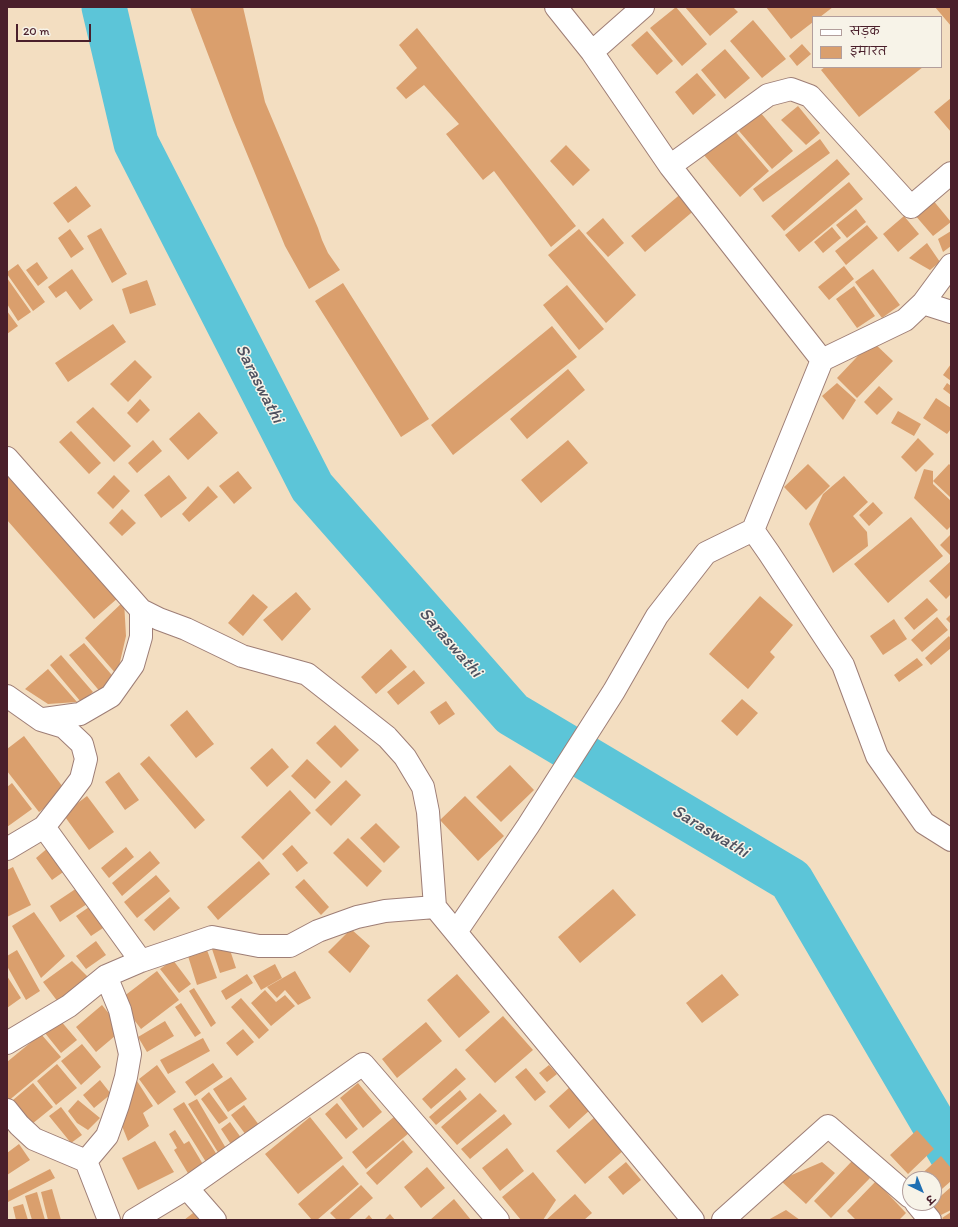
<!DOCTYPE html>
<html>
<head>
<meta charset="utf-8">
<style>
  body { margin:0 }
  #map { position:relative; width:958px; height:1227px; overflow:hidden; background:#f3dec1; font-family:Itim,"Playpen Sans Deva",sans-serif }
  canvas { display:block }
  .frame { position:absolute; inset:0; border:8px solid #4a1f2b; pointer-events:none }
  .legend { position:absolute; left:812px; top:16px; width:130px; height:52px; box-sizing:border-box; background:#f7f3e8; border:1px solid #b29e9c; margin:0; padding:5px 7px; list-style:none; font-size:12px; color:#4a1f2b }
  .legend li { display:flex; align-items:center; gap:8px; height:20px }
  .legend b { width:20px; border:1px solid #b29e9c }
  .north { position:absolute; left:902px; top:1171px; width:40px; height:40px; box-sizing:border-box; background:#f7f3e8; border:1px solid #b29e9c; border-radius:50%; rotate:137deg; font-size:11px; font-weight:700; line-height:16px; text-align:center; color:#4a1f2b }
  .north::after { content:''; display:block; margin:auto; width:14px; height:18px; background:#1f6fb2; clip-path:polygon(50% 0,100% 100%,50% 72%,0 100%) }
  .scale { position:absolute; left:16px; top:24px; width:75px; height:18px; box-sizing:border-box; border:2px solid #4a1f2b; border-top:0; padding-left:5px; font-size:12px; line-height:14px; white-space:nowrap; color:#4a1f2b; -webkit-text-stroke:3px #f7f3e8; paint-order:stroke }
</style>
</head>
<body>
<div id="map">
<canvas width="958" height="1227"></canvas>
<div class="frame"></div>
<ul class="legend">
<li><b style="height:5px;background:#fff"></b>सड़क</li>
<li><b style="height:11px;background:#da9f6d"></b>इमारत</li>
</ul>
<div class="north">उ</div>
<div class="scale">20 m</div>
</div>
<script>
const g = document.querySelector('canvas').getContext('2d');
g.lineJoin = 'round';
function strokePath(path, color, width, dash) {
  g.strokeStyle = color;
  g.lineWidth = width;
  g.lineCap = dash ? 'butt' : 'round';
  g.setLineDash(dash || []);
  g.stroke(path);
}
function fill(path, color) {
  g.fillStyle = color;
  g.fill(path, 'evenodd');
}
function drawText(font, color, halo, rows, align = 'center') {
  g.font = font + ' Itim,sans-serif';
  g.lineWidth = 3;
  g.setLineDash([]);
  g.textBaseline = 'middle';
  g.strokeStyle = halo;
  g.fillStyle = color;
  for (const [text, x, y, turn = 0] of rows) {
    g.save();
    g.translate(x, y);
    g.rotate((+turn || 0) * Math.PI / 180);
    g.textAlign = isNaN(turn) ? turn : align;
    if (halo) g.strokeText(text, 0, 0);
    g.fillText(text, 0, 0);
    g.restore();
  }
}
const river = new Path2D(`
  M104 7 136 143 312 487 512 714 791 880 951 1153`);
const building = new Path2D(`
  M190 7H243L265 102 318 228 322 240 328 253 340 270 309 289 285 246 233 120Z
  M676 7 707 44 682 66 650 28Z
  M685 7H733L738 12 710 36Z
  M766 7H833L820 17H813V22L791 39Z
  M935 7H951V26Z
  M753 20 786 59 762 78 730 41Z
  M417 28 576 226 551 247 494 171 483 180 446 134 459 124 424 85 406 99 396 88 417 68 399 45Z
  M647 31 673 61 657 75 631 45Z
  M802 44 811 54 797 66 789 56Z
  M725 49 750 78 725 99 701 70Z
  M825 67H923L859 117 821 70Z
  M697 73 716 95 693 115 675 92Z
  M951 98V132L934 112Z
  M798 106 820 133 806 145 781 120Z
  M760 112 793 151 772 169 739 131Z
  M733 129 769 171 740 197 704 155Z
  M820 139 830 153 763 202 753 189Z
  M566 145 590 170 573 186 550 161Z
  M837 159 850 174 784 231 771 216Z
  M849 182 863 199 799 252 785 235Z
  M76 186 91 206 68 223 53 203Z
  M683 192 697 208 645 252 631 236Z
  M932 199 951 222 933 236 914 214Z
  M856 209 866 222 847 238 836 225Z
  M904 216 919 234 898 252 883 234Z
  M603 218 624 243 608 257 586 233Z
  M867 225 878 238 846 265 835 251Z
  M832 227 841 238 823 253 814 242Z
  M101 228 127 274 112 283 87 236Z
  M70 229 84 249 71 258 58 238Z
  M579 229 636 295 606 323 548 255Z
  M951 231V246L943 252 938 239Z
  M927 243 940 262 930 270 909 258Z
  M37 262 48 278 38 286 26 270Z
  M18 264 45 302 33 311 7 274V272Z
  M844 266 854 279 829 300 818 287Z
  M72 269 93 300 80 310 66 291 56 298 48 287Z
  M873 269 900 305 882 318 855 282Z
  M7 278 31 312 18 321 7 304Z
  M147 280 156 305 130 314 122 289Z
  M343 283 429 419 401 437 315 301Z
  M567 285 604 329 579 350 543 305Z
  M854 286 875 316 857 328 836 299Z
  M7 311 18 326 7 334Z
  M113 324 126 342 68 382 55 363Z
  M552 326 577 357 453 455 431 425Z
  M872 341 893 361 857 398 837 378Z
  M135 360 152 377 128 402 110 384Z
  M951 364V381L943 375Z
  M568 369 585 390 527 439 510 419Z
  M837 383 856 400 843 420 822 396Z
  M947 383 951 386V395L943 389Z
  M879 386 893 399 877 415 864 402Z
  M936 398 951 408V429L947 434 923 418Z
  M140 399 150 410 137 423 127 413Z
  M93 407 131 446 114 462 76 422Z
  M898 411 921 424 914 436 891 423Z
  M199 412 218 433 188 460 169 439Z
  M71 431 101 463 89 474 59 442Z
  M918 438 934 454 916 472 901 457Z
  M153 440 162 451 137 473 128 463Z
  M568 440 588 463 541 503 521 480Z
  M808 464 830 486 806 510 784 487Z
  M949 464 951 466V498L933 481Z
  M924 469 933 471V484L951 501V526L947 530 914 498Z
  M7 470 119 597 94 619 7 520Z
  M238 471 252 488 234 504 219 486Z
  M114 475 130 491 113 509 97 493Z
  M169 475 187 498 161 518 144 495Z
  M844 476 868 502 853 516 867 532 868 546 833 573 809 524 823 494Z
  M208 486 218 497 189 522 182 514Z
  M873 502 883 513 869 526 859 515Z
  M122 509 136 523 122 536 109 523Z
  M911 517 943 556 888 603 854 564Z
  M951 534V556L940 545Z
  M951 561V594L946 599 929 581Z
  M296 592 311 609 282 641 263 620Z
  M253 594 268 607 243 636 228 623Z
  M760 596 793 625 770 652 775 657 748 689 709 654Z
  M927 598 938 610 914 630 904 618Z
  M124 601 126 636 117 675 85 638Z
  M951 614V624L946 619Z
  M937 617 948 630 922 652 911 640Z
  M894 619 907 639 883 655 870 636Z
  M949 636 951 639V648L931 665 925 658Z
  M84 643 117 681 102 694 69 655Z
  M391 649 407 667 376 694 361 677Z
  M61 655 93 692 81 702 50 665Z
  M917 658 923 665 899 682 894 675Z
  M48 669 77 702 48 704 25 689Z
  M414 670 425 683 398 705 387 692Z
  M742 699 758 713 737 736 721 721Z
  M446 701 455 714 439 725 430 712Z
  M187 710 214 744 196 758 170 725Z
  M335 725 359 750 341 768 316 743Z
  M24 736 66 791 39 812 7 771V749Z
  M272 748 289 767 267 787 250 768Z
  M149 756 205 820 195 829 140 764Z
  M307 759 331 782 315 799 291 776Z
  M510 765 534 790 501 822 476 797Z
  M119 772 139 800 125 810 105 782Z
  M346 780 361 795 331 826 315 810Z
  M12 783 32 809 7 827V787Z
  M290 790 311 813 263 860 241 837Z
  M87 796 114 832 89 850 63 814Z
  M465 796 504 836 478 861 440 820Z
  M376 823 400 847 384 863 360 838Z
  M348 838 382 871 367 887 333 853Z
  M292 845 308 863 297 872 282 854Z
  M49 847 66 870 52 880 36 858Z
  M126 847 134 857 109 878 101 868Z
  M150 851 160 863 122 896 112 883Z
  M259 861 270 874 218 920 207 907Z
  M13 867 31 905 7 917V870Z
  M156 875 170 891 137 918 124 902Z
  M304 879 329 907 321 915 295 887Z
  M77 888 87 904 60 922 50 906Z
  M613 889 636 915 580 963 558 937Z
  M170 897 180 908 154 931 144 920Z
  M92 905 106 926 91 936 76 916Z
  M34 912 65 956 41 978 12 926Z
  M351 929 370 946 350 973 328 952Z
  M96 941 106 955 86 969 76 956Z
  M228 944 236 968 220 973 212 949Z
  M17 950 40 991 26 1000 7 966V956Z
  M207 950 217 978 197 985 188 956Z
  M173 960 191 984 179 993 160 969Z
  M72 961 92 981 58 1002 43 982Z
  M275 964 282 978 261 990 253 976Z
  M157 971 179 1000 141 1029 119 1000Z
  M295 971 311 998 298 1005 285 990 277 998 267 987Z
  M247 974 253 983 226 1000 221 991Z
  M457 974 490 1012 459 1038 427 1000Z
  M722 974 739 995 702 1023 686 1003Z
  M7 976 21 998 7 1008Z
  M194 988 216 1023 211 1027 189 991Z
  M265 990 276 1002 285 995 295 1006 271 1026 251 1003Z
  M241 998 269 1030 259 1039 231 1007Z
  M181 1003 201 1033 195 1037 175 1007Z
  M102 1005 122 1030 96 1052 76 1027Z
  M503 1016 533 1050 495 1083 465 1050Z
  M60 1020 77 1040 61 1053 45 1033Z
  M165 1021 174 1036 147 1052 138 1037Z
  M426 1022 442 1041 397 1078 382 1059Z
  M243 1029 254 1042 237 1056 226 1043Z
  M41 1034 61 1057 7 1102V1062Z
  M203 1038 210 1051 168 1074 160 1060Z
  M82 1044 101 1067 81 1085 61 1061Z
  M213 1063 223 1077 195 1096 185 1082Z
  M57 1064 77 1088 56 1105 37 1081Z
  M157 1065 176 1092 158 1105 139 1079Z
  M549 1065 557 1074 547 1082 539 1073Z
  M456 1068 466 1079 431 1109 422 1099Z
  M526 1068 546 1092 535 1101 515 1077Z
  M231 1077 247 1099 228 1112 213 1089Z
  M100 1080 111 1094 94 1108 83 1095Z
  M137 1081 153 1106 143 1113 149 1126 128 1141 122 1126 128 1095Z
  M33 1083 53 1107 32 1124 13 1100Z
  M358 1083 382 1112 363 1128 340 1098Z
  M571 1086 591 1109 569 1129 549 1106Z
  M460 1090 467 1099 436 1125 429 1117Z
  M209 1092 228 1118 219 1124 201 1099Z
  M480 1093 497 1111 457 1145 441 1127Z
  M197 1099 227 1150 219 1154 188 1104Z
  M78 1100 100 1118 88 1130 77 1123 68 1111Z
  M184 1102 217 1155 206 1162 173 1109Z
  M337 1103 358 1129 346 1139 325 1114Z
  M244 1105 262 1129 249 1139 231 1115Z
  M61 1107 82 1135 71 1143 49 1116Z
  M504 1114 512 1124 470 1159 461 1149Z
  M395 1116 409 1133 366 1169 352 1152Z
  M310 1117 343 1158 298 1194 265 1154Z
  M595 1117 624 1150 585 1184 556 1151Z
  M230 1122 244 1142 234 1149 221 1129Z
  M175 1130 184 1144 189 1141 204 1166 189 1175 174 1150 177 1148 169 1134Z
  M917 1130 934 1149 908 1174 890 1155Z
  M403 1140 413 1152 377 1185 366 1173Z
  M155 1141 174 1172 138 1190 122 1158Z
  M19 1144 30 1160 7 1175V1153Z
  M507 1148 524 1171 500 1191 482 1168Z
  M941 1156 951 1168V1181L934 1196V1179H916Z
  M852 1161 870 1178 831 1218 814 1201Z
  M626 1162 641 1180 623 1195 608 1177Z
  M822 1162 835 1173 806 1204 780 1180Z
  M343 1165 359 1184 317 1220H312L298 1204Z
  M427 1167 445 1188 421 1208 404 1187Z
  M50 1169 55 1178 8 1202 7 1200V1191Z
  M533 1172 556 1200 543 1220H521L502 1197Z
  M876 1181 906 1213 899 1220H856L847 1211Z
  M361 1185 373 1198 348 1220H337L330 1213Z
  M951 1187V1210L941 1215 931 1204 934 1203V1202Z
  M52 1189 61 1220H48L41 1192Z
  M37 1192 45 1220H32L25 1196Z
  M575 1194 592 1213 584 1220H546Z
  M454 1199 471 1220H430Z
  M23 1204 28 1220H16L13 1207Z
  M197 1210 206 1220H184Z
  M786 1210 800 1220H768Z
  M951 1212V1220H944L942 1218Z
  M390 1214 395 1220H384Z
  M369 1215 373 1220H364Z`);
const street = new Path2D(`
  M556 7 592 52 670 166 822 360 753 530 769 553 843 665 877 756 924 823 951 840
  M592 52 643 7
  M670 166 768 95 791 89 810 96 911 207 951 173
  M923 303 951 265
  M822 360 905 320 923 303 951 312
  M7 458 141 610 159 619 186 629 242 656 307 674 387 737 405 757 423 787 428 812 435 907 693 1220
  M7 696 41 720 64 727 82 744 86 759 81 779 69 795 44 827 7 849
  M44 719 80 714 111 696 133 665 141 637V610
  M44 827 141 961
  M456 932 528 826 614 691 657 616 706 553 753 530
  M106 976 120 1010 130 1054 126 1077 118 1105 107 1136 86 1161 109 1220
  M7 1043 69 1006 106 976 141 961 212 937 259 946H290L318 931 357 917 385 911 435 907
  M7 1110 19 1125 34 1139 86 1161
  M187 1188 215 1220
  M916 1203 930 1220
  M134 1220 187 1188 363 1064 498 1220
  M723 1220 828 1126 910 1197`);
const waterNames = [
  ["Saraswathi",259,384,63],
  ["Saraswathi",450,643,49],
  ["Saraswathi",710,832,31]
];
strokePath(river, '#5cc5d8', 45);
fill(building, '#da9f6d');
strokePath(street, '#9e7e76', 24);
strokePath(street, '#fff', 22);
drawText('italic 18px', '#4f515f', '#f7f3e8', waterNames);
</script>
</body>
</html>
